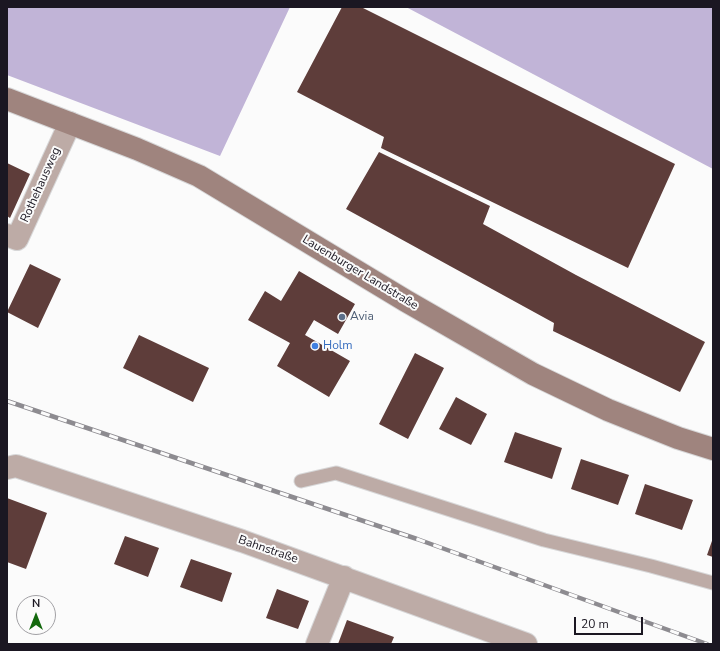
<!DOCTYPE html>
<html>
<head>
<meta charset="utf-8">
<style>
  body { margin:0 }
  #map { position:relative; width:720px; height:651px; overflow:hidden; background:#fbfbfb; font-family:"Nunito Sans",sans-serif }
  canvas { display:block }
  .frame { position:absolute; inset:0; border:8px solid #1b1722; pointer-events:none }
  .north { position:absolute; left:16px; top:595px; width:40px; height:40px; box-sizing:border-box; background:#fbfbfb; border:1px solid #a1a0a4; border-radius:50%; rotate:0deg; font-size:11px; font-weight:700; line-height:16px; text-align:center; color:#1b1722 }
  .north::after { content:''; display:block; margin:auto; width:14px; height:18px; background:#13680d; clip-path:polygon(50% 0,100% 100%,50% 72%,0 100%) }
  .scale { position:absolute; left:574px; top:617px; width:69px; height:18px; box-sizing:border-box; border:2px solid #1b1722; border-top:0; padding-left:5px; font-size:12px; line-height:14px; white-space:nowrap; color:#1b1722; -webkit-text-stroke:3px #fbfbfb; paint-order:stroke }
</style>
</head>
<body>
<div id="map">
<canvas width="720" height="651"></canvas>
<div class="frame"></div>
<div class="north">N</div>
<div class="scale">20 m</div>
</div>
<script>
const g = document.querySelector('canvas').getContext('2d');
g.lineJoin = 'round';
function fill(path, color) {
  g.fillStyle = color;
  g.fill(path, 'evenodd');
}
function strokePath(path, color, width, dash) {
  g.strokeStyle = color;
  g.lineWidth = width;
  g.lineCap = dash ? 'butt' : 'round';
  g.setLineDash(dash || []);
  g.stroke(path);
}
function drawText(font, color, halo, rows, align = 'center') {
  g.font = font + ' "Nunito Sans",sans-serif';
  g.lineWidth = 4;
  g.setLineDash([]);
  g.textBaseline = 'middle';
  g.strokeStyle = halo;
  g.fillStyle = color;
  for (const [text, x, y, turn = 0] of rows) {
    g.save();
    g.translate(x, y);
    g.rotate((+turn || 0) * Math.PI / 180);
    g.textAlign = isNaN(turn) ? turn : align;
    if (halo) g.strokeText(text, 0, 0);
    g.fillText(text, 0, 0);
    g.restore();
  }
}
const forest = new Path2D(`
  M7 7H290L220 156 7 75Z
  M406 7H713V169Z`);
const building = new Path2D(`
  M342 7H361L675 164 628 268 381 148 384 137 297 92Z
  M379 152 490 206 483 224 576 275 705 342 680 392 553 331 554 323 346 209Z
  M7 163 30 174 10 218 7 216Z
  M30 264 61 279 38 328 7 312Z
  M299 271 355 304 338 334 314 320 305 335 350 361 329 397 277 366 290 343 248 320 265 291 281 301Z
  M139 335 209 368 193 402 123 368Z
  M415 353 444 368 408 439 379 424Z
  M456 397 487 414 471 445 439 429Z
  M515 432 562 448 552 479 504 462Z
  M581 459 629 475 618 505 571 489Z
  M645 484 693 500 682 530 635 514Z
  M7 498 47 513 26 569 7 562Z
  M125 536 159 548 148 577 114 564Z
  M713 538V557L707 555Z
  M191 559 232 573 222 602 180 587Z
  M277 589 309 601 298 629 266 618Z
  M347 620 394 637 391 644H338Z`);
const lane = new Path2D(`
  M301 481 336 473 544 540 651 566 713 583`);
const street = new Path2D(`
  M7 235 17 239 70 123
  M7 468 16 466 242 541 526 644
  M317 644 344 577`);
const secondary = new Path2D(`
  M7 99 137 149 199 176 406 301 533 374 608 410 678 438 713 449`);
const rail = new Path2D(`
  M7 401 417 539 707 644`);
const markers = [
  [342,317,4,"#5c6f8a"],
  [315,346,4,"#3f7fe0"]
];
const streetNames = [
  ["Rothehausweg",41,185,-66],
  ["Lauenburger Landstraße",360,273,31],
  ["Bahnstraße",268,550,19]
];
const serviceNames = [
  ["Avia",350,317]
];
const shopNames = [
  ["Holm",323,346]
];
fill(forest, '#c1b4d7');
fill(building, '#5e3d3a');
strokePath(lane, '#d7d7d8', 15);
strokePath(street, '#d7d7d8', 24);
strokePath(secondary, '#d7d7d8', 24);
strokePath(lane, '#bdaba6', 13);
strokePath(street, '#bdaba6', 22);
strokePath(secondary, '#9f847e', 22);
strokePath(rail, '#8d8b90', 4.5);
strokePath(rail, '#fbfbfb', 3, [9]);
for (const [x, y, r, color] of markers) {
  const dot = new Path2D();
  dot.arc(x, y, r, 0, 2 * Math.PI);
  g.fillStyle = color;
  g.fill(dot);
  strokePath(dot, '#fbfbfb', 1.5);
}
drawText('12px', '#1b1722', '#fbfbfb', streetNames);
drawText('12px', '#4e5e75', '#fbfbfb', serviceNames, 'left');
drawText('12px', '#366cbe', '#fbfbfb', shopNames, 'left');
</script>
</body>
</html>
